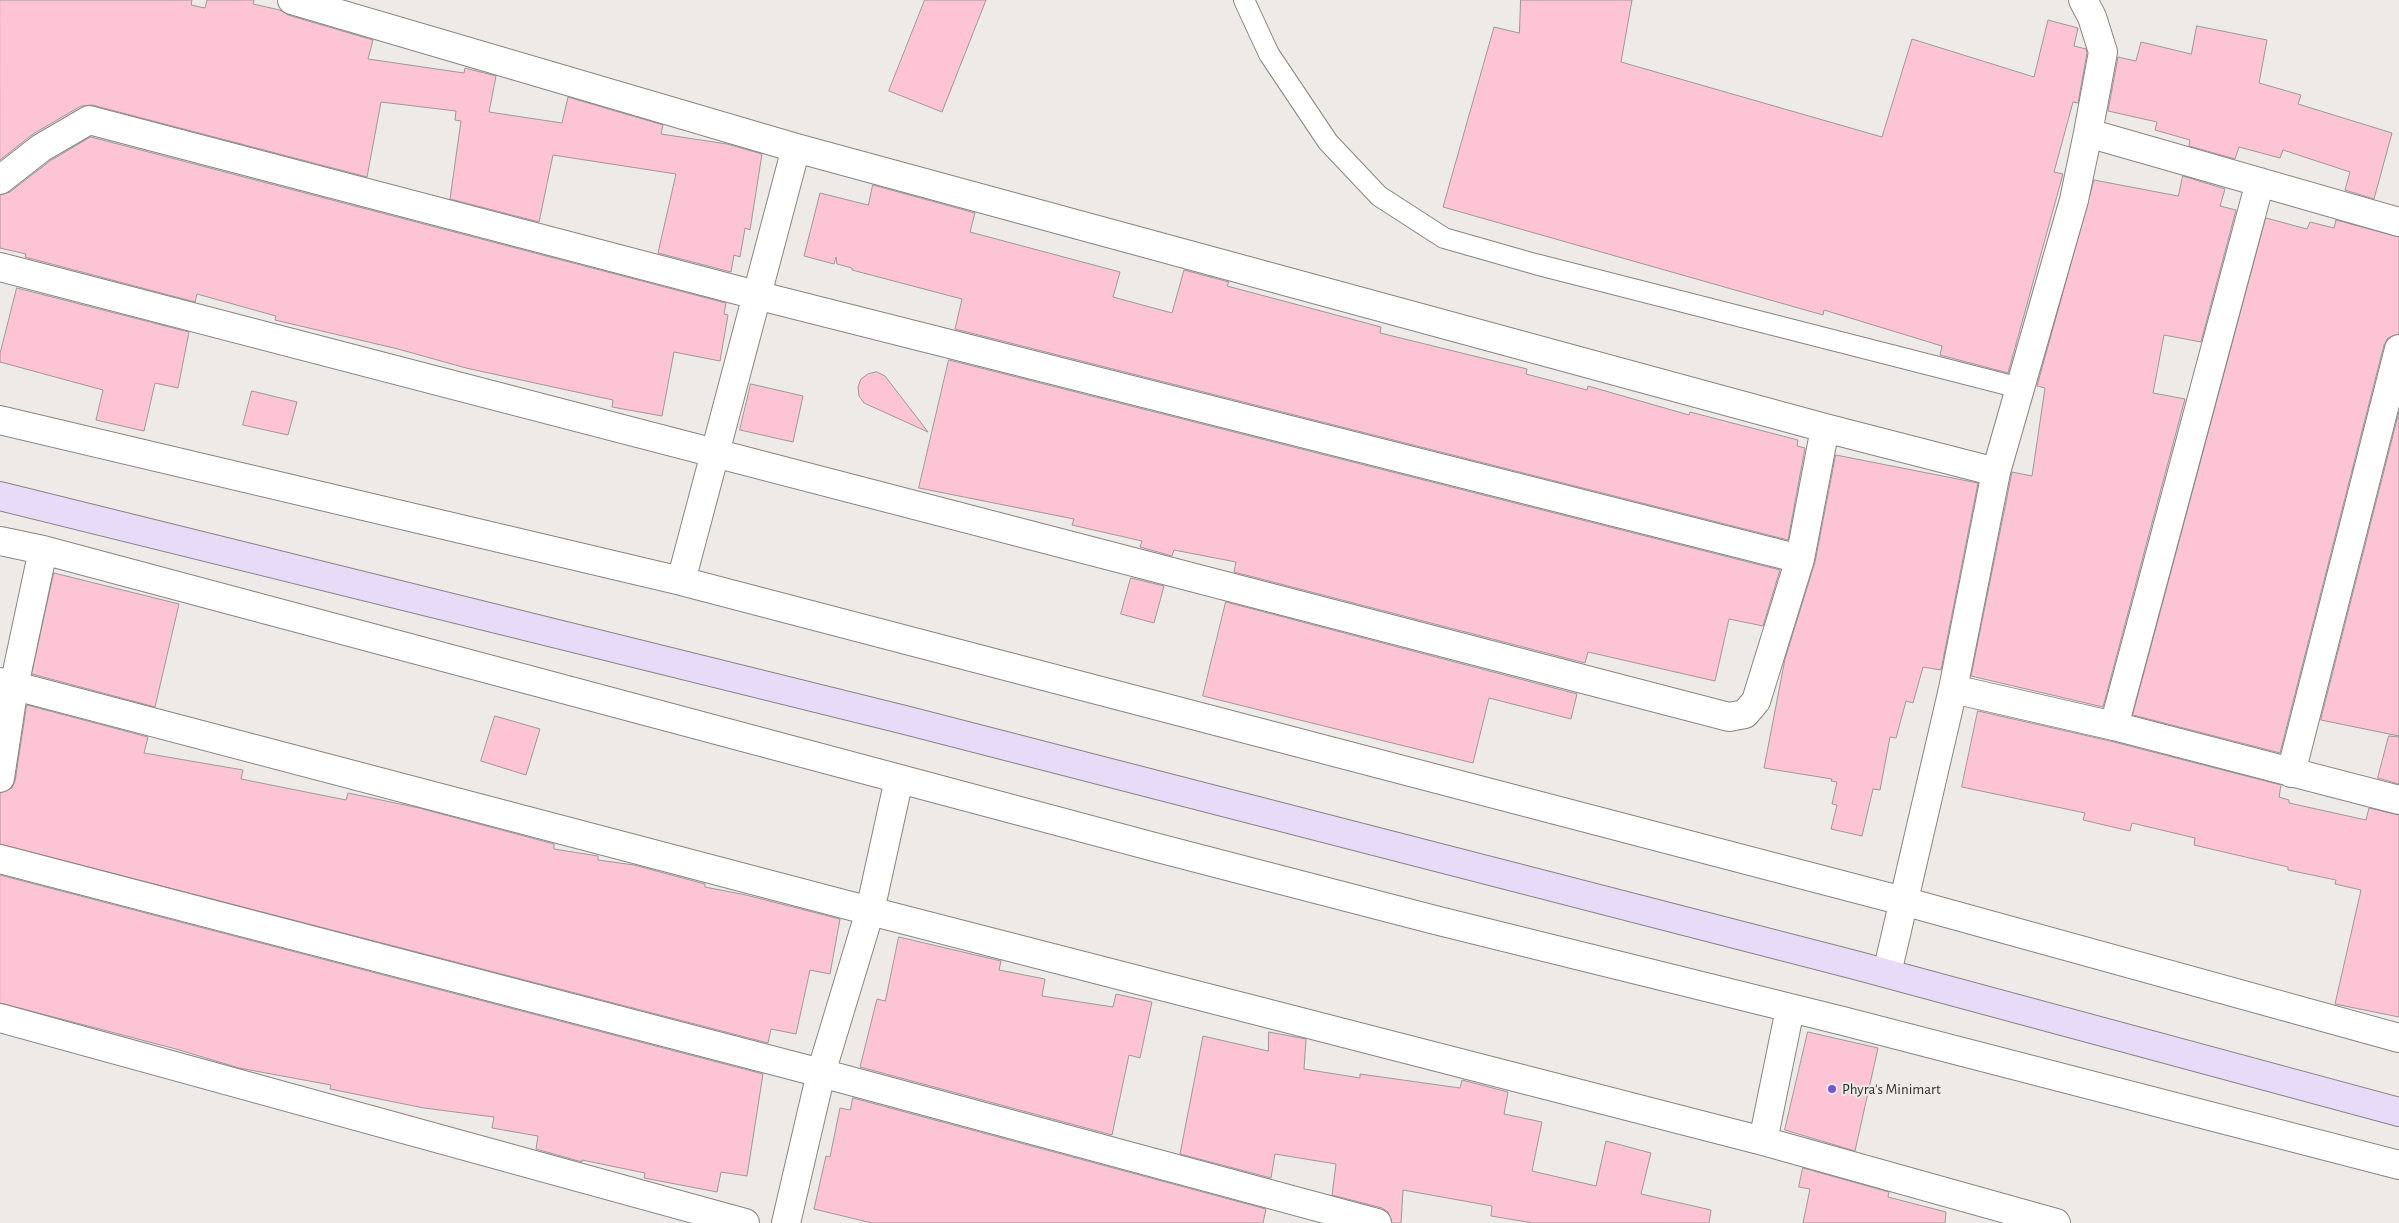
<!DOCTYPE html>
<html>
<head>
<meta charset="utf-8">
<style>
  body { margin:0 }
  canvas { display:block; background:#eeeae8 }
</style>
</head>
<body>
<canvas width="2399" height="1223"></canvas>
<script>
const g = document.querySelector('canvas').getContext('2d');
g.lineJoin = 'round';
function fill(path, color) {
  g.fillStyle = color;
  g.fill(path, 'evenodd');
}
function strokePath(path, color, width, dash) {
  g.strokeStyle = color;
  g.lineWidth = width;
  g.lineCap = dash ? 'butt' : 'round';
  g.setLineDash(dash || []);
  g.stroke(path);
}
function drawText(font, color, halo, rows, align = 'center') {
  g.font = font + ' "Alegreya Sans",sans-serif';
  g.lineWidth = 4;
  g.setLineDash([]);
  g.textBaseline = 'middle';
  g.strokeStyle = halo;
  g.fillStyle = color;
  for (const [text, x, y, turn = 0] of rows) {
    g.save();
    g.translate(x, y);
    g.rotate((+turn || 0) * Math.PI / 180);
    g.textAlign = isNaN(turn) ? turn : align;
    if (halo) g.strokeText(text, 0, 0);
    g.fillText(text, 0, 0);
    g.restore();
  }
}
const building = new Path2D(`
  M0 0H192L191 5 205 8 207 0H254L253 4 280 10 288 15 373 40 368 59 464 73 465 68 496 76 489 112 562 123 568 97 663 125 661 134 727 144 762 154 750 230 745 228 740 257 734 255 731 272 658 253 676 174 553 155 539 222 450 199 461 121 455 120 456 111 381 102 367 177 92 105 81 106 33 134 0 160Z
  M925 0H986L942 112 889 91Z
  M1521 0H1632L1621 62 1882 137 1912 39 2034 77 2048 20 2078 28 2074 46 2086 49 2087 53 2078 103 2073 102 2054 172 2063 174 2008 373 1940 355 1942 346 1824 310 1823 315 1443 207 1494 27 1519 33Z
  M2197 26 2267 40 2259 83 2301 95 2298 104 2392 133 2374 199 2345 190 2350 172 2283 150 2280 158 2239 147 2235 159 2189 146 2190 140 2155 130 2157 122 2108 111 2118 57 2136 61 2141 42 2191 54Z
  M91 137 726 303 724 314 728 315 720 361 674 352 662 416 612 407 613 400 466 368 398 349 275 320 276 316 197 294 195 302 25 257 26 254 0 248V195L10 192 50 161Z
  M2183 176 2225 189 2220 206 2236 210 2201 342 2164 335 2153 393 2185 399 2103 707 1971 676 2012 472 2032 476 2045 388 2037 386 2094 180 2178 196Z
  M873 185 975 213 970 232 1120 272 1113 297 1172 313 1184 270 1229 282 1227 286 1381 327 1380 333 1527 369 1526 374 1587 390 1588 386 1689 415 1690 412 1798 440 1797 446 1805 448 1788 540 955 329 962 299 852 270V268L837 264 836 257 834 264 804 256 820 193 868 205Z
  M2266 218 2307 229 2310 222 2334 228 2336 220 2399 237V334L2388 338 2384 345 2280 753 2133 715Z
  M17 288 189 332 178 388 155 383 144 431 96 420 103 390 0 362V354Z
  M949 360 1780 570 1763 626 1729 619 1715 681 1588 652 1585 663 1234 572 1236 562 1174 550 1172 556 1140 547 1142 541 1072 525 1074 519 919 488Z
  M877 372 885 376 928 432 864 403 859 396 858 387 861 379 868 374Z
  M751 384 803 396 793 442 740 430Z
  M252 391 297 402 288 435 243 425Z
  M2399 412V736L2321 720Z
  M1836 455 1978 483 1941 670 1923 667 1913 703 1906 701 1896 738 1890 737 1880 790 1873 789 1862 836 1831 829 1837 805 1832 804 1837 782 1831 781 1832 779 1764 768 1785 659 1815 562Z
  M54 573 179 604 155 707 32 674Z
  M1131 578 1164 586 1154 623 1121 614Z
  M1226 602 1577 694 1571 719 1489 698 1473 763 1203 696Z
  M27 705 148 737 144 753 243 770 241 779 346 800 348 793 419 808 554 844V849L598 856V860L634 865 705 884V887L746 895 840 919 830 974 810 970 796 1034 771 1029 768 1043 0 844V793L12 788 15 781Z
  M1978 711 2110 741 2281 785 2279 797 2289 800V803L2366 820 2369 808 2399 815V1017L2335 1004 2361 890 2335 884 2336 880 2288 870V867L2194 845 2195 838 2132 823 2130 831 2083 820 2085 813 1962 787Z
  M495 716 540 729 526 775 481 761Z
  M2389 736 2399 737V784L2378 778Z
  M0 875 763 1074 747 1176 721 1172 717 1192 644 1178 645 1173 582 1160V1162L536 1149 538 1136 492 1128 494 1117 424 1108 330 1089 331 1085 239 1068 176 1049 0 1003Z
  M899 937 1001 961 999 970 1045 979 1042 996 1113 1007 1116 994 1152 1002 1140 1058 1129 1055 1112 1135 860 1067 877 999 885 1001Z
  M1269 1032 1306 1039 1304 1069 1360 1078V1074L1460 1088 1462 1080 1508 1092 1504 1114 1542 1122 1532 1171 1596 1186 1606 1141 1651 1153 1641 1194 1711 1210 1709 1223H1533L1491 1216 1492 1206 1403 1190 1401 1223H1392L1388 1212 1382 1208 1332 1195 1336 1164 1275 1154 1271 1178 1180 1154 1203 1036 1268 1051Z
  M1808 1032 1878 1048 1855 1151 1785 1130Z
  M853 1098 1266 1209 1263 1223H872L814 1209 826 1156 830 1157 840 1108 850 1110Z
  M1803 1168 1889 1192 1888 1197 1946 1212 1945 1223H1803L1810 1189 1799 1187Z`);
const lane = new Path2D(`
  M1244 0 1269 54 1328 142 1379 196 1444 238 1535 264 2020 388`);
const street = new Path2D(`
  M292 0 796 148 1825 428 1996 472
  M2088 133 2399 222
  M0 180 41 148 89 120 756 295 1800 559
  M0 267 1729 717 1745 714 1756 701 1800 559 1825 428
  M0 420 681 581 1903 901 2399 1038
  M0 541 43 550 1158 848 1435 920 1843 1021 2399 1165
  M681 581 796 148
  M0 682 870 911 1763 1141 2056 1223
  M1953 689 2114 726 2399 800
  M2114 726 2260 182
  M2291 773 2399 349
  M0 778 14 686 43 550
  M0 859 821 1073 1377 1223
  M1887 973 1953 689 1996 472 2074 200 2088 133 2103 52 2092 17 2083 0
  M0 1018 745 1223
  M1763 1141 1790 1009
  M786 1223 821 1073 870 911 899 779`);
const secondary = new Path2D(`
  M0 496 905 720 1855 965 2399 1112`);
const markers = [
  [1832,1089,5,"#7058d2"]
];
const poiNames = [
  ["Phyra's Minimart",1842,1089]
];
fill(building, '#fdc4d6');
strokePath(building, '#9c9899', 1);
strokePath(lane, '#888583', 22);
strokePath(street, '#888583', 30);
strokePath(secondary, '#888583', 30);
strokePath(lane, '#fff', 20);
strokePath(street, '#fff', 28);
strokePath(secondary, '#e8dbf8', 28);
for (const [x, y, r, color] of markers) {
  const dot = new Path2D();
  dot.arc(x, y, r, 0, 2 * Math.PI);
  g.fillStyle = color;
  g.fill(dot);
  strokePath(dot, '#eeeae8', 2);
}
drawText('15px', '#2e2d2c', '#eeeae8', poiNames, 'left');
</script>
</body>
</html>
